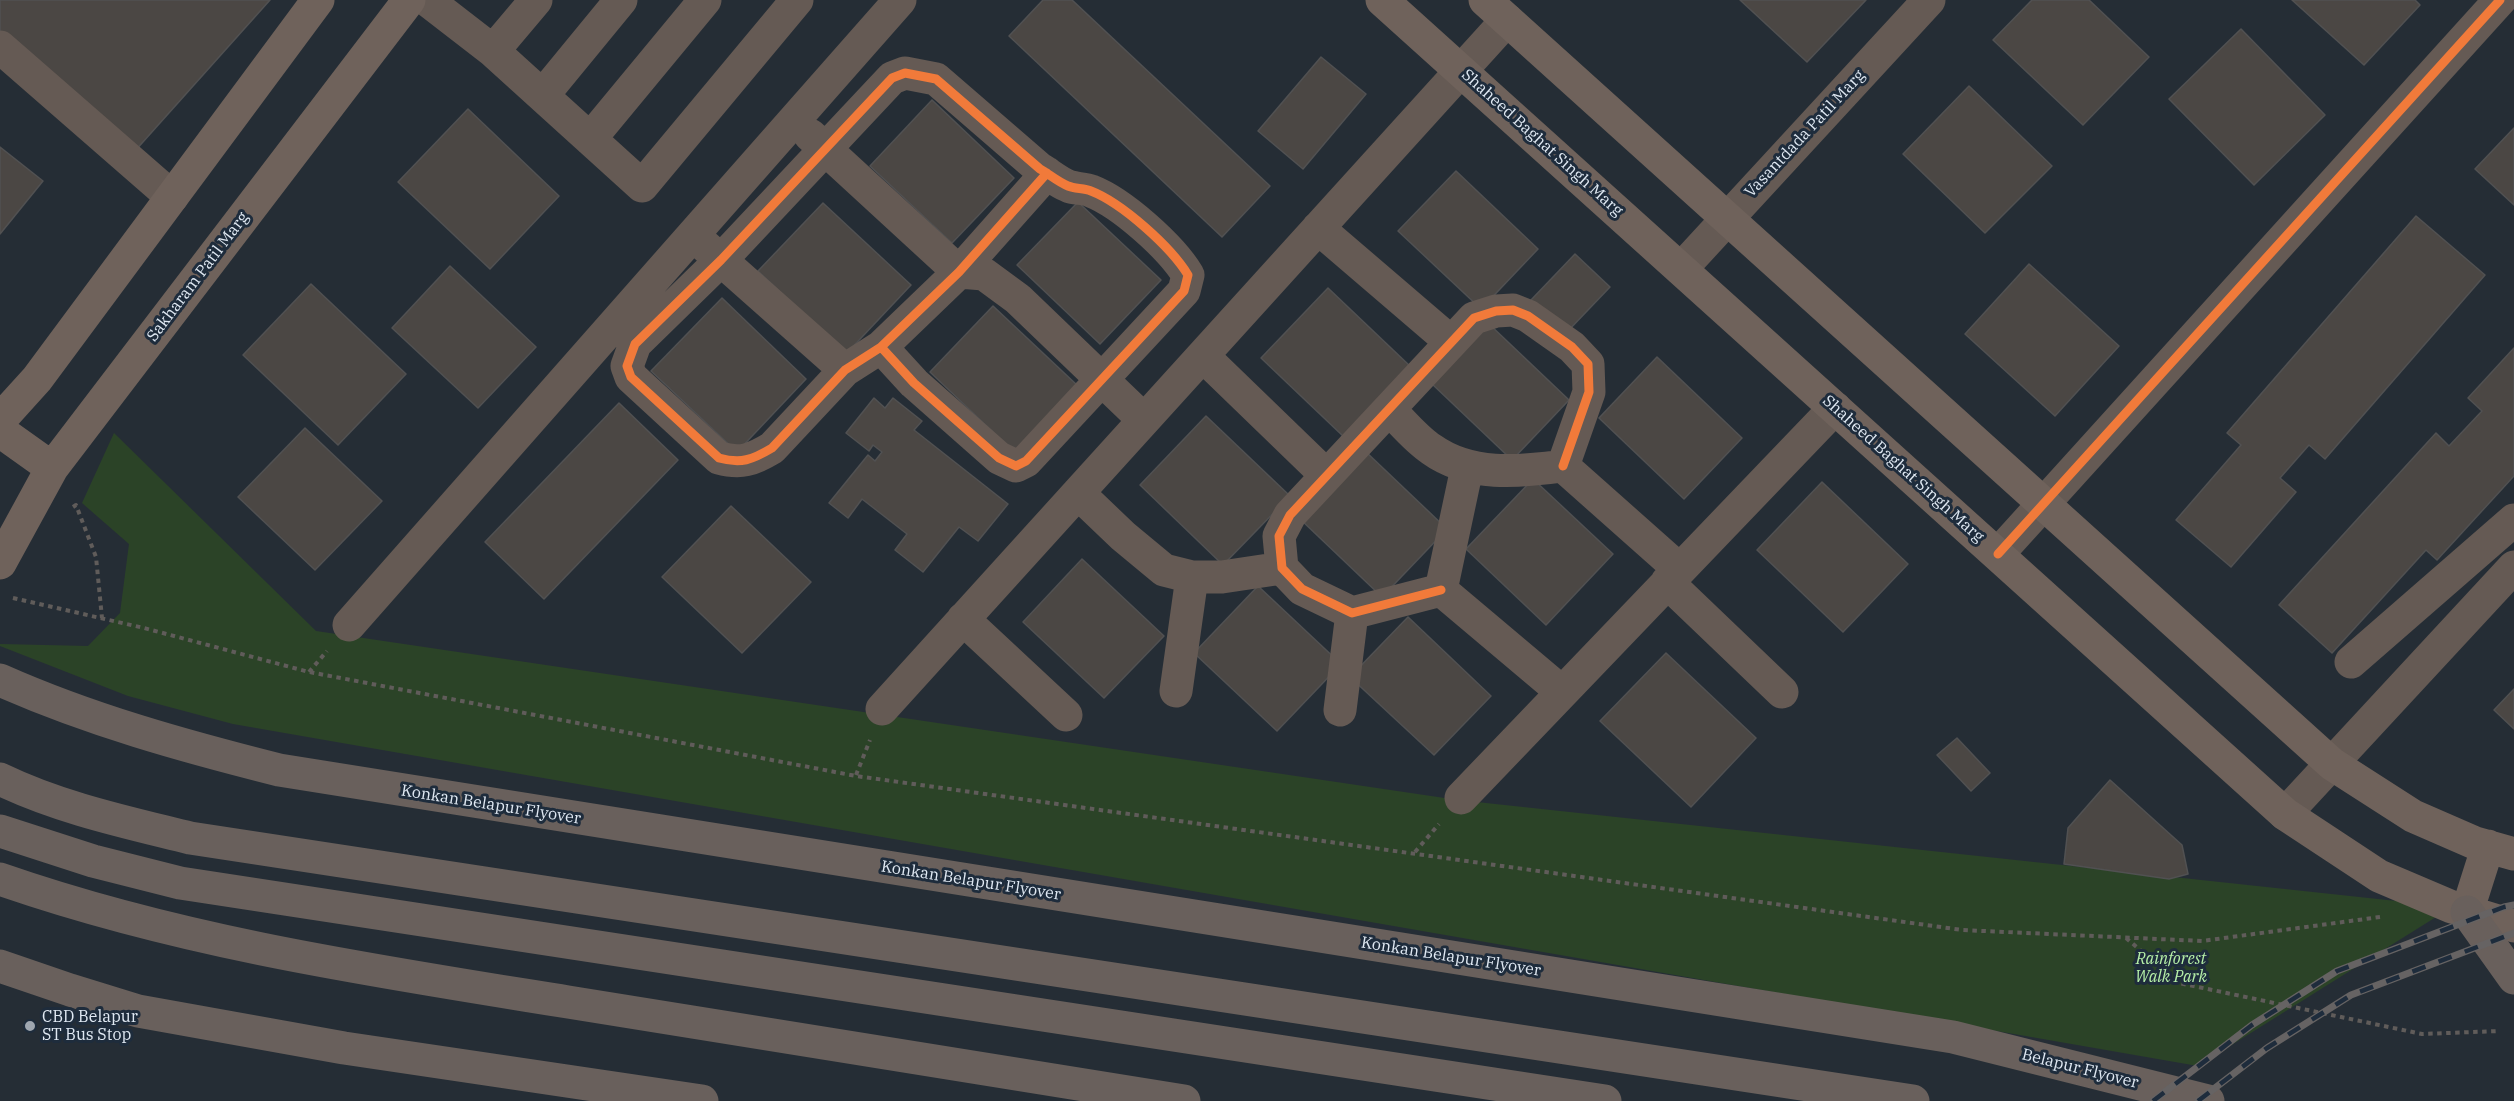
<!DOCTYPE html>
<html>
<head>
<meta charset="utf-8">
<style>
  body { margin:0 }
  canvas { display:block; background:#252d35 }
</style>
</head>
<body>
<canvas width="2514" height="1101"></canvas>
<script>
const g = document.querySelector('canvas').getContext('2d');
g.lineJoin = 'round';
function fill(path, color) {
  g.fillStyle = color;
  g.fill(path, 'evenodd');
}
function strokePath(path, color, width, dash) {
  g.strokeStyle = color;
  g.lineWidth = width;
  g.lineCap = dash ? 'butt' : 'round';
  g.setLineDash(dash || []);
  g.stroke(path);
}
function drawText(font, color, halo, rows, align = 'center') {
  g.font = font + ' "IBM Plex Serif",serif';
  g.lineWidth = 6;
  g.setLineDash([]);
  g.textBaseline = 'middle';
  g.strokeStyle = halo;
  g.fillStyle = color;
  for (const [text, x, y, turn = 0] of rows) {
    g.save();
    g.translate(x, y);
    g.rotate((+turn || 0) * Math.PI / 180);
    g.textAlign = isNaN(turn) ? turn : align;
    if (halo) g.strokeText(text, 0, 0);
    g.fillText(text, 0, 0);
    g.restore();
  }
}
const green = new Path2D(`
  M114 433 316 631 1458 800 2452 907 2198 1066 233 724 128 696 0 646V644L88 646 120 613 129 544 82 503Z`);
const building = new Path2D(`
  M0 0H270L134 152 0 34Z
  M1043 0H1072L1270 186 1222 237 1009 36Z
  M1740 0H1866L1807 62Z
  M2032 0H2089L2149 57 2083 125 1993 40Z
  M2292 0H2415L2420 5 2364 65Z
  M2241 29 2325 115 2254 185 2169 99Z
  M1321 57 1366 94 1303 169 1258 131Z
  M1969 86 2052 166 1985 233 1903 154Z
  M932 100 1014 178 952 243 870 166Z
  M468 109 559 196 490 269 398 182Z
  M2514 128V205L2475 169Z
  M0 147 43 181 0 234Z
  M1456 171 1538 249 1481 309 1398 231Z
  M1078 202 1161 280 1100 344 1017 265Z
  M823 203 911 285 846 354 758 271Z
  M2416 216 2485 275 2325 459 2309 445 2280 478 2296 492 2231 567 2176 520 2241 445 2227 433Z
  M1575 254 1610 287 1566 333 1531 300Z
  M2029 264 2119 346 2055 416 1965 334Z
  M450 266 536 347 478 408 392 328Z
  M311 284 406 374 338 445 243 355Z
  M1328 288 1411 367 1344 437 1261 358Z
  M722 298 806 379 737 452 651 371Z
  M993 306 1078 386 1015 453 930 372Z
  M1488 323 1569 400 1512 460 1431 383Z
  M2514 348V476L2437 560 2426 550 2332 653 2279 605 2436 433 2449 446 2482 411 2468 398Z
  M1657 357 1742 438 1684 499 1599 418Z
  M874 398 885 408 893 398 922 421 914 430 1008 504 978 541 959 527 923 572 895 550 907 534 862 499 848 518 829 503 868 455 875 461 882 452 873 445 869 451 846 433Z
  M619 403 678 460 544 599 485 542Z
  M1206 416 1290 496 1223 565 1140 485Z
  M305 428 382 501 315 570 238 497Z
  M1364 450 1447 529 1382 597 1299 518Z
  M1533 479 1613 554 1546 625 1466 549Z
  M1822 482 1908 564 1843 632 1757 550Z
  M731 506 811 582 742 653 662 577Z
  M1082 559 1164 636 1104 698 1023 622Z
  M1258 586 1341 664 1277 731 1194 653Z
  M1408 617 1491 696 1434 755 1350 677Z
  M1666 653 1756 738 1691 807 1600 721Z
  M2514 689V729L2494 710Z
  M1957 738 1990 773 1971 791 1937 755Z
  M2110 780 2182 845 2188 874 2169 879 2064 864 2068 828Z`);
const path = new Path2D(`
  M73 507 76 505 96 557 102 618
  M13 598 144 628 309 672 856 776 1962 930 2202 941 2380 917
  M309 672 327 651
  M856 775 870 740
  M1415 852 1439 824
  M2126 938 2179 983 2422 1034 2499 1031`);
const minor = new Path2D(`
  M427 0 493 51 642 186 797 0
  M0 47 172 197
  M493 51 536 0
  M543 95 621 0
  M810 135 959 272 984 274 1018 299 1144 420
  M590 139 705 0
  M1318 228 1451 342
  M704 245 845 370
  M1681 269 1929 0
  M881 347 914 383 999 458 1016 466 1026 461 1184 291 1188 275C1171 247 1122 203 1091 191 1084 188 1075 189 1068 186 1058 182 1049 174 1040 169L936 79 905 73 892 78 721 260 635 344 627 366 631 377 719 458C741 464 752 460 772 448L845 370 881 347 959 272 1047 173
  M1203 356 1326 475
  M1390 410C1403 423 1416 439 1431 449 1470 477 1518 472 1563 466L1679 569
  M1078 493 1123 536 1164 570 1192 577H1222L1282 568
  M1998 554 2500 0
  M1667 582 1782 692
  M1441 590 1352 613 1302 589 1282 568 1279 536 1290 515 1474 318 1496 311 1513 310 1528 316 1572 347 1588 364 1589 392 1563 466
  M1441 590 1562 692
  M1441 590 1467 468
  M963 619 1066 715
  M349 625 900 0
  M2351 662 2514 520
  M1176 691 1192 577
  M882 709 1507 20
  M1340 710 1352 613
  M1461 798 1835 408
  M2285 814 2514 567`);
const major = new Path2D(`
  M1382 0 2285 814 2379 876 2452 907 2514 926
  M1485 0 2332 764 2413 816 2475 843 2514 854
  M0 420 37 379 318 0
  M0 431 52 468
  M0 563 52 468 409 0
  M2467 912 2488 846`);
const highway = new Path2D(`
  M0 680C90 720 184 746 279 770L1953 1037 2208 1101
  M0 779C60 808 126 822 190 838L1913 1101
  M0 831 93 861 180 883 1605 1101
  M0 879C184 943 376 971 568 1002 773 1035 979 1068 1184 1101
  M2467 912 2514 978
  M0 966 70 990 138 1011 344 1048 702 1101`);
const rail = new Path2D(`
  M2153 1101 2252 1025 2337 971 2504 907 2514 905
  M2198 1101 2267 1048 2351 995 2514 933`);
const cycleway = new Path2D(`
  M881 347 914 383 999 458 1016 466 1026 461 1184 291 1188 275C1171 247 1122 203 1091 191 1084 188 1075 189 1068 186 1058 182 1049 174 1040 169L936 79 905 73 892 78 721 260 635 344 627 366 631 377 719 458C741 464 752 460 772 448L845 370 881 347 959 272 1047 173
  M1998 554 2500 0
  M1441 590 1352 613 1302 589 1282 568 1279 536 1290 515 1474 318 1496 311 1513 310 1528 316 1572 347 1588 364 1589 392 1563 466`);
const markers = [
  [30,1026,6,"#9fa7b0"]
];
const streetNames = [
  ["Vasantdada Patil Marg",1805,134,-47],
  ["Shaheed Baghat Singh Marg",1542,143,42],
  ["Sakharam Patil Marg",198,277,-53],
  ["Shaheed Baghat Singh Marg",1903,469,42],
  ["Konkan Belapur Flyover",491,805,9],
  ["Konkan Belapur Flyover",971,881,9],
  ["Konkan Belapur Flyover",1451,957,9],
  ["Belapur Flyover",2080,1069,14]
];
const parkNames = [
  ["Rainforest",2171,959],
  ["Walk Park",2171,977]
];
const poiNames = [
  ["CBD Belapur",42,1017],
  ["ST Bus Stop",42,1035]
];
fill(green, '#2b4327');
fill(building, '#4b4744');
strokePath(building, '#515152', 1.5);
strokePath(path, '#605c5a', 4, [4.5, 4.5]);
strokePath(minor, '#655a54', 33);
strokePath(major, '#6f625b', 33);
strokePath(highway, '#69605c', 33);
strokePath(rail, '#666363', 7);
strokePath(rail, '#1e2c3c', 4.5, [14]);
strokePath(cycleway, '#f17a3a', 9);
for (const [x, y, r, color] of markers) {
  const dot = new Path2D();
  dot.arc(x, y, r, 0, 2 * Math.PI);
  g.fillStyle = color;
  g.fill(dot);
  strokePath(dot, '#1e2c3c', 2);
}
drawText('16px', '#e0e9f3', '#1e2c3c', streetNames);
drawText('italic 16px', '#b6f0a8', '#1e2c3c', parkNames);
drawText('16px', '#e0e9f3', '#1e2c3c', poiNames, 'left');
</script>
</body>
</html>
